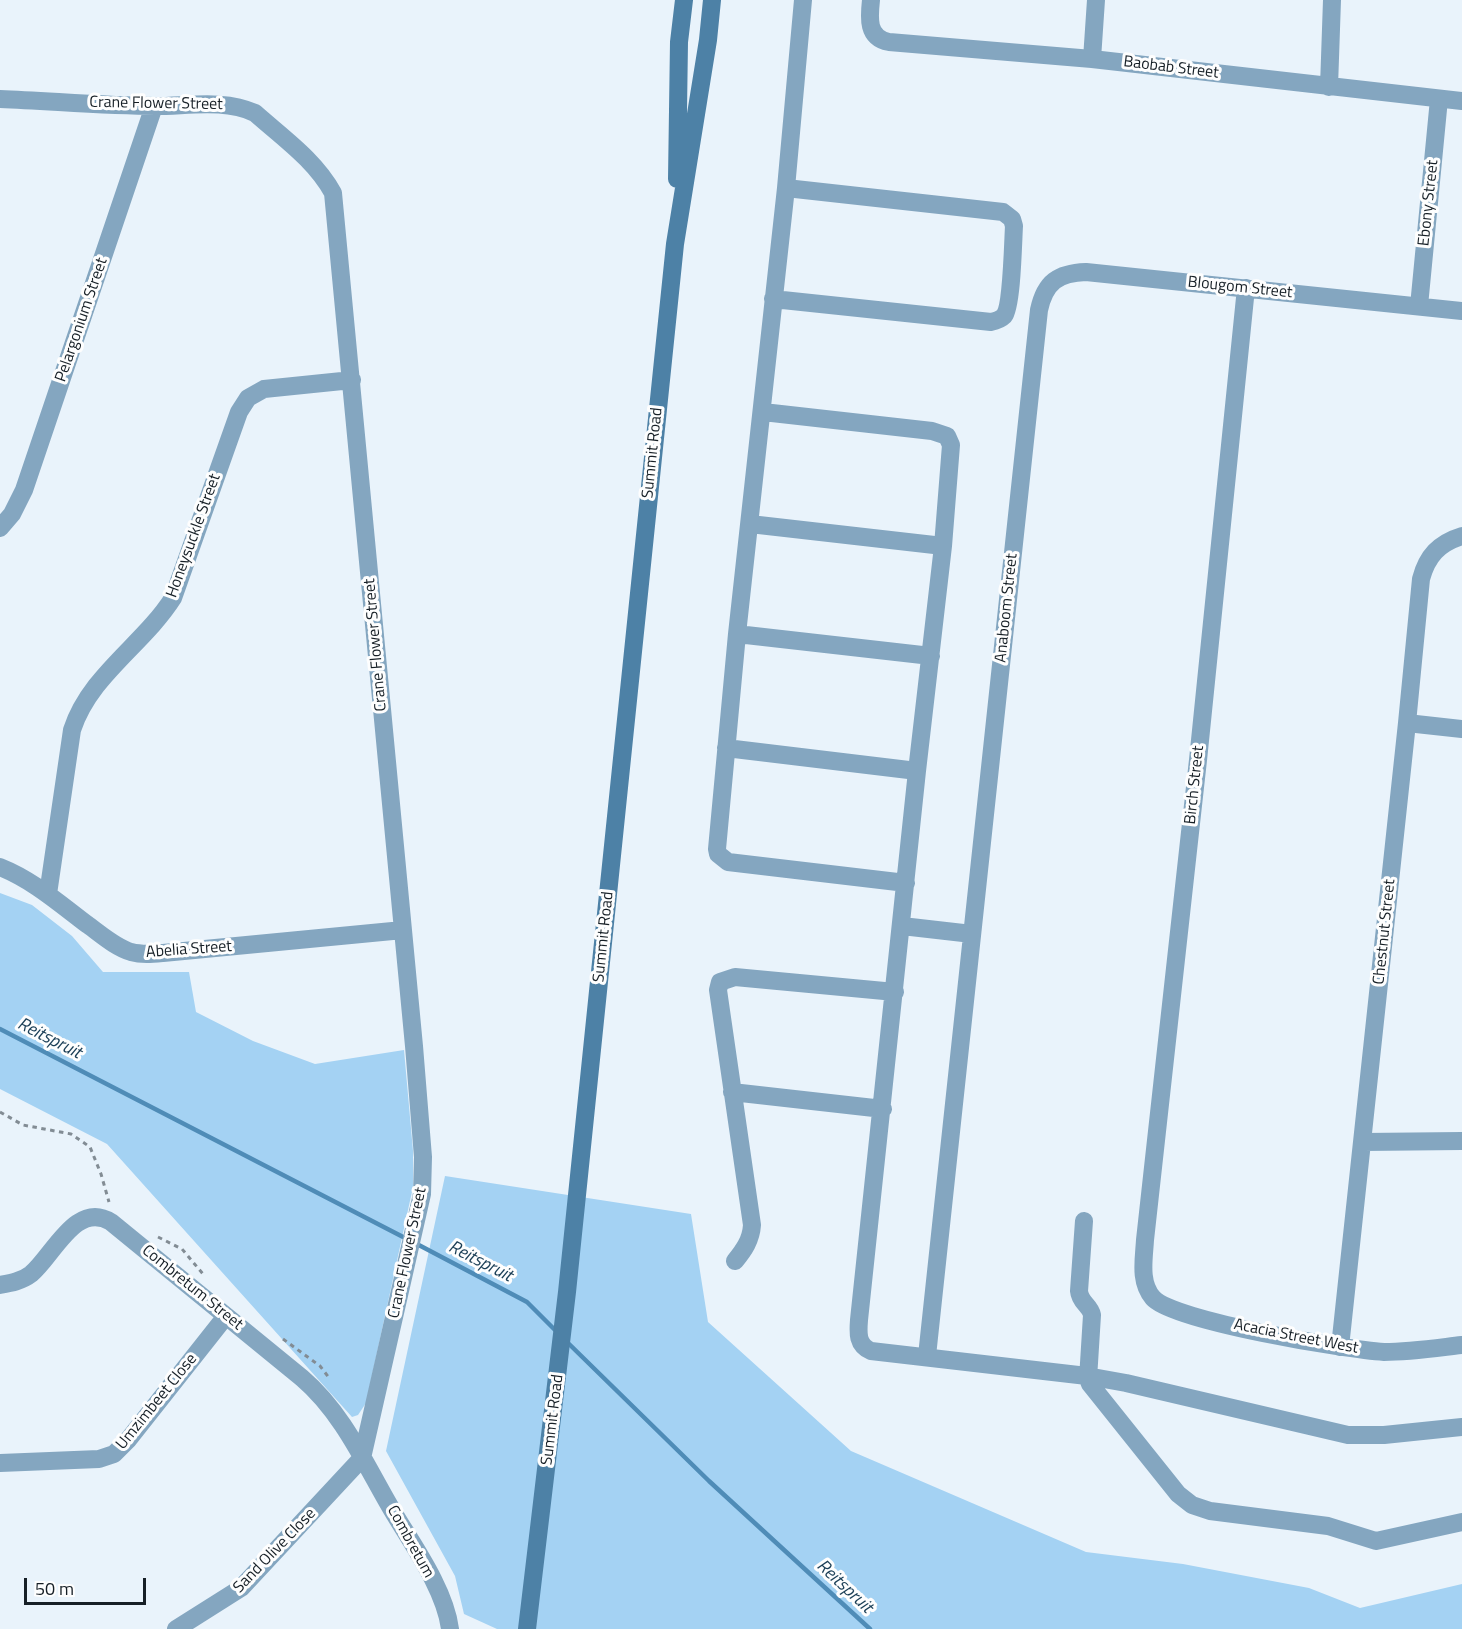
<!DOCTYPE html>
<html>
<head>
<meta charset="utf-8">
<style>
  body { margin:0 }
  #map { position:relative; width:1462px; height:1629px; overflow:hidden; background:#e9f3fb; font-family:"Titillium Web",sans-serif }
  canvas { display:block }
  .scale { position:absolute; left:24px; top:1578px; width:122px; height:27px; box-sizing:border-box; border:3px solid #161f26; border-top:0; padding-left:8px; font-size:18px; line-height:21px; white-space:nowrap; color:#161f26; -webkit-text-stroke:4px #fefefe; paint-order:stroke }
</style>
</head>
<body>
<div id="map">
<canvas width="1462" height="1629"></canvas>
<div class="scale">50 m</div>
</div>
<script>
const g = document.querySelector('canvas').getContext('2d');
g.lineJoin = 'round';
function fill(path, color) {
  g.fillStyle = color;
  g.fill(path, 'evenodd');
}
function strokePath(path, color, width, dash) {
  g.strokeStyle = color;
  g.lineWidth = width;
  g.lineCap = dash ? 'butt' : 'round';
  g.setLineDash(dash || []);
  g.stroke(path);
}
function drawText(font, color, halo, rows, align = 'center') {
  g.font = font + ' "Titillium Web",sans-serif';
  g.lineWidth = 6;
  g.setLineDash([]);
  g.textBaseline = 'middle';
  g.strokeStyle = halo;
  g.fillStyle = color;
  for (const [text, x, y, turn = 0] of rows) {
    g.save();
    g.translate(x, y);
    g.rotate((+turn || 0) * Math.PI / 180);
    g.textAlign = isNaN(turn) ? turn : align;
    if (halo) g.strokeText(text, 0, 0);
    g.fillText(text, 0, 0);
    g.restore();
  }
}
const green = new Path2D(`
  M0 893 32 905 72 936 103 972H189L196 1012 253 1041 315 1064 404 1050 413 1151V1187L366 1403 358 1415 352 1417 107 1144 0 1089Z
  M445 1176 691 1214 708 1322 851 1451 1086 1552 1183 1564 1309 1588 1360 1608 1462 1584V1629H497L464 1614 455 1576 386 1451Z`);
const stream = new Path2D(`
  M0 1029 407 1239
  M415 1243 527 1302 557 1332
  M567 1342 709 1481 870 1629`);
const path = new Path2D(`
  M0 1112 23 1125 71 1134 90 1147 101 1174 109 1202
  M158 1237 182 1249 203 1274
  M283 1339 320 1366 330 1379`);
const street = new Path2D(`
  M803 0 786 188 737 634 717 849 718 854 728 862 906 883
  M871 0C869 18 867 38 889 42L1092 59 1462 101
  M1092 59 1096 0
  M1329 87 1332 0
  M0 99C52 101 104 106 156 106 188 106 225 99 255 113 283 138 315 160 333 193L414 1046 423 1157 422 1194 362 1458 241 1588 176 1629
  M1246 288 1198 760 1145 1240C1144 1259 1139 1282 1153 1298 1173 1321 1348 1350 1384 1352 1410 1352 1436 1348 1462 1345
  M773 299 991 322C996 321 1001 319 1004 316 1012 306 1013 241 1014 226L1012 219 1003 212 786 188
  M1419 306 1439 99
  M763 412 932 431 947 436 951 445 943 546 917 771 859 1320C858 1333 857 1345 871 1351L1087 1376 1126 1383 1348 1435H1384L1462 1427
  M750 524 943 546
  M0 528 12 514 24 490 154 106
  M737 634 931 656
  M1407 723 1462 729
  M726 748 917 771
  M0 867C33 880 60 904 88 925 102 935 115 947 131 952 142 955 152 954 163 953L403 930
  M48 894 72 730C90 675 143 645 173 598L239 412 248 398 264 389 352 380
  M902 926 972 934
  M732 1092 883 1109
  M1363 1142 1462 1141
  M1084 1221 1079 1291C1080 1303 1090 1305 1092 1315L1088 1379 1090 1384 1178 1494 1192 1505 1210 1511 1328 1526 1376 1541 1462 1522
  M735 1261C744 1250 751 1240 752 1225L718 990 720 982 735 977 895 992
  M0 1285C11 1283 22 1281 31 1274 53 1256 76 1200 111 1222L302 1378C343 1413 365 1464 392 1510 412 1544 445 1589 450 1629
  M1340 1347 1407 723 1421 579C1427 556 1439 543 1462 536
  M927 1356 1039 310C1045 282 1058 273 1086 272L1462 311
  M0 1463 99 1459 114 1454 128 1440 226 1316`);
const secondary = new Path2D(`
  M677 179 679 42 684 0
  M527 1629 567 1292 675 244 708 40 712 0`);
const streetNames = [
  ["Baobab Street",1171,68,7],
  ["Crane Flower Street",156,104,1],
  ["Ebony Street",1429,203,-84],
  ["Blougom Street",1240,288,6],
  ["Pelargonium Street",82,320,-71],
  ["Summit Road",653,453,-84],
  ["Honeysuckle Street",194,536,-70],
  ["Anaboom Street",1007,608,-84],
  ["Crane Flower Street",376,645,-95],
  ["Birch Street",1195,785,-84],
  ["Chestnut Street",1385,932,-84],
  ["Summit Road",604,937,-84],
  ["Abelia Street",189,950,-4],
  ["Crane Flower Street",408,1253,-78],
  ["Combretum Street",192,1288,39],
  ["Acacia Street West",1296,1337,11],
  ["Umzimbeet Close",157,1402,-51],
  ["Summit Road",553,1420,-83],
  ["Combretum",410,1542,61],
  ["Sand Olive Close",275,1551,-46]
];
const waterNames = [
  ["Reitspruit",49,1039,27],
  ["Reitspruit",480,1262,27],
  ["Reitspruit",844,1587,43]
];
fill(green, '#a4d2f3');
strokePath(stream, '#4f8cb7', 4.5);
strokePath(path, '#828c94', 3, [4.5, 4.5]);
strokePath(street, '#84a6c0', 18);
strokePath(secondary, '#4d81a6', 18);
drawText('16px', '#161f26', '#fefefe', streetNames);
drawText('italic 18px', '#1a3e56', '#fefefe', waterNames);
</script>
</body>
</html>
